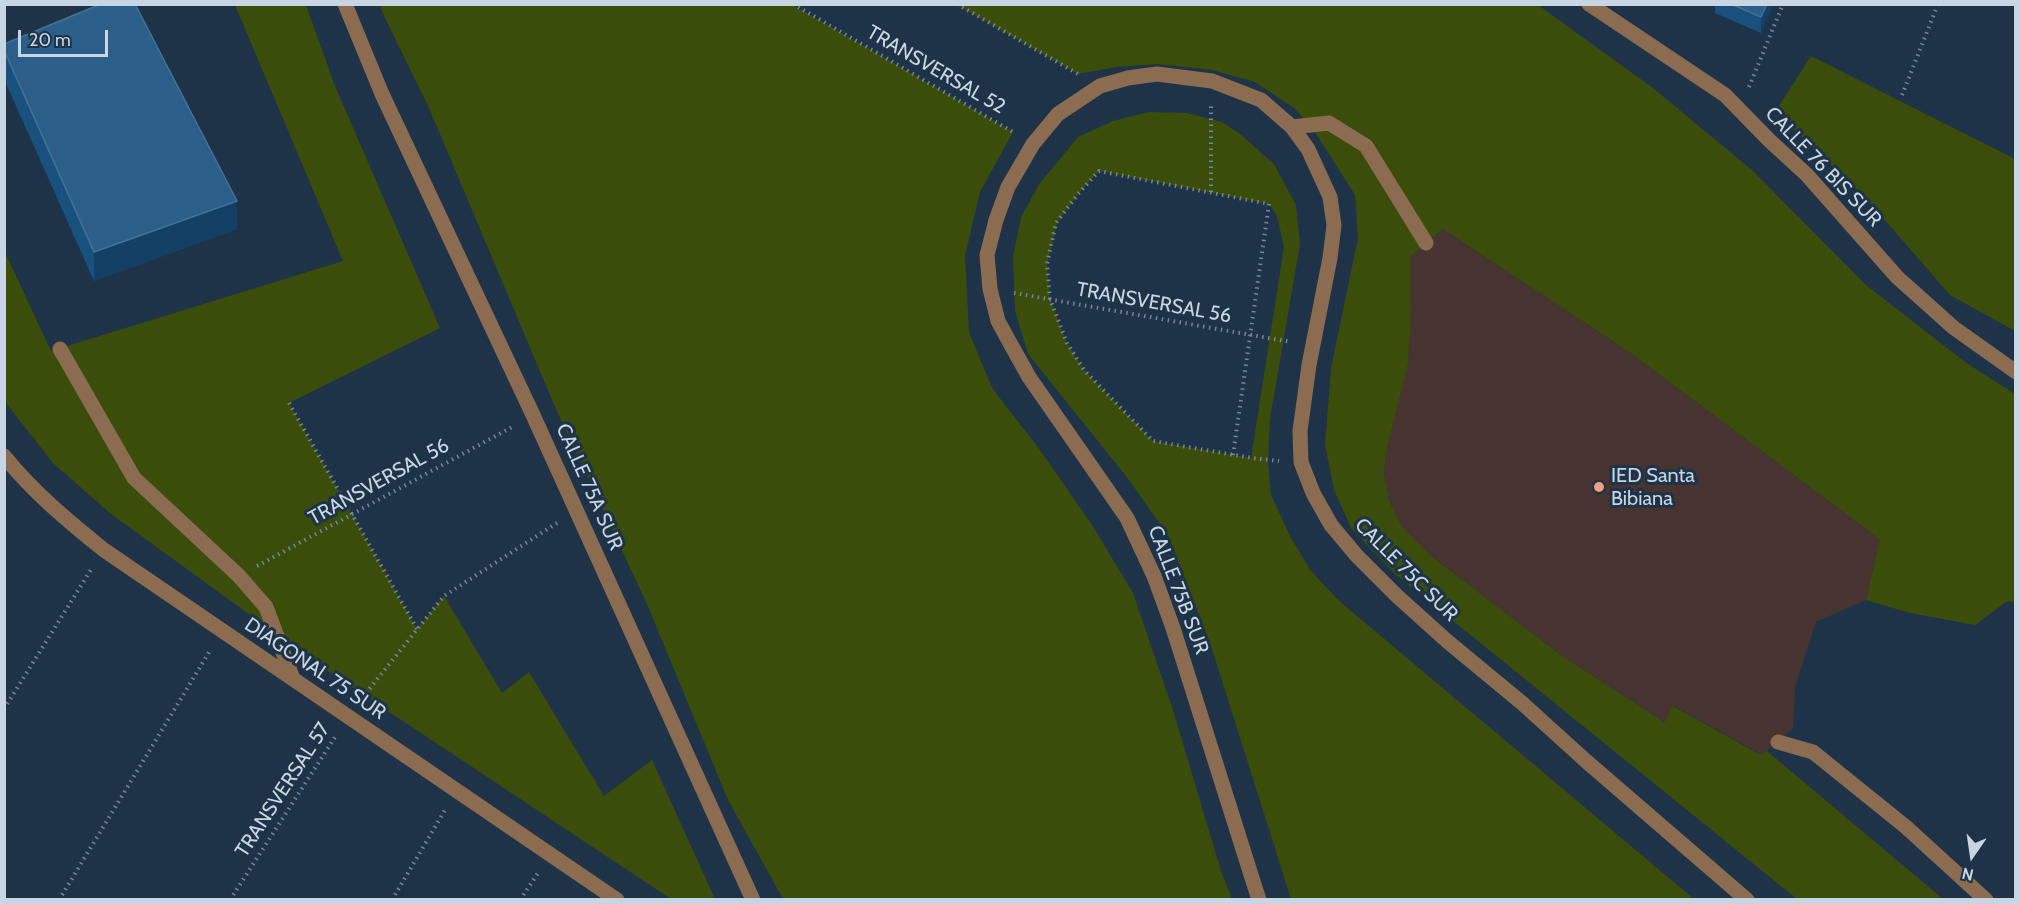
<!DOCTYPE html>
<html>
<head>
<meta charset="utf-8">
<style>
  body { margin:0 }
  #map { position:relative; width:2020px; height:904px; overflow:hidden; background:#1e3348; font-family:Cabin,sans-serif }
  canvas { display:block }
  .frame { position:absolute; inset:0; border:6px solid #c8d5e2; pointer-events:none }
  .north { position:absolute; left:1942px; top:826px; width:60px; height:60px; -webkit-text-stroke:4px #1e3348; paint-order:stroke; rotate:193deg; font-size:16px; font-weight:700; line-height:24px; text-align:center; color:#c8d5e2 }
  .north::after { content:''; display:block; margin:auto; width:21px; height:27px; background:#c8d5e2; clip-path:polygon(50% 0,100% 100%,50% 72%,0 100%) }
  .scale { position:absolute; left:18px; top:30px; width:90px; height:27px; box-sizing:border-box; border:3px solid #c8d5e2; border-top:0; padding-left:8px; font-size:18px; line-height:21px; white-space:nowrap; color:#c8d5e2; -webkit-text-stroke:4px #1e3348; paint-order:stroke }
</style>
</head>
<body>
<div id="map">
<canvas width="2020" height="904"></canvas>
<div class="frame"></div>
<div class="north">N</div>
<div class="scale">20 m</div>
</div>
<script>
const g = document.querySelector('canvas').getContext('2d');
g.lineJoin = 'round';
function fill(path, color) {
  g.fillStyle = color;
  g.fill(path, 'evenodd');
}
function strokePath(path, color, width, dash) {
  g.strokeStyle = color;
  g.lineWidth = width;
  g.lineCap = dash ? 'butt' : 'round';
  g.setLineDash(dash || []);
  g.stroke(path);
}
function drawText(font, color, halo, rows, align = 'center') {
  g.font = font + ' Cabin,sans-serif';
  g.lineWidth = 6;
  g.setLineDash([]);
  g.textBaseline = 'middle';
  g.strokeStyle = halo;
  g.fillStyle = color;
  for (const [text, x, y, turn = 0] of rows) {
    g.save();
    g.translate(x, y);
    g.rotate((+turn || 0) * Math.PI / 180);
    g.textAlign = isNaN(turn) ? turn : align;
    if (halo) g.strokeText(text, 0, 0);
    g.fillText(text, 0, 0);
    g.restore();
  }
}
const education = new Path2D(`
  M1443 229 1629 352 1881 539 1866 600 1816 622 1795 687 1793 729 1762 755 1674 706 1664 722 1561 655 1431 556 1402 527 1389 500 1384 474 1386 451 1411 311 1410 257Z`);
const green = new Path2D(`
  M235 5H306L335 86 440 328 289 403 417 629 444 596 502 693 529 672 604 796 652 760 715 899H671L326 670 111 514 54 464 5 402 4 250 51 351 343 261Z
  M380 5H793L1013 132 980 192 965 256 969 332 992 388 1040 450 1092 525 1133 593 1173 710 1221 871 1232 899H783L728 800 647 604 555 407 429 108 384 16Z
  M957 5H1538L1653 88 1753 171 1866 285 1965 362 2015 394V601L2006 602 1975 625 1910 613 1866 600 1880 539 1629 352 1443 229 1410 257 1411 311 1408 364 1386 451 1384 474 1389 500 1402 527 1431 556 1561 655 1664 722 1673 706 1761 755 1767 751 1943 899H1797L1395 574 1351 528 1334 490 1325 445 1331 368 1358 238 1355 195 1313 129 1294 108 1255 82 1212 70 1157 64 1116 67 1078 74Z
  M1811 56 2015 159V331L1950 295 1864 196 1775 112Z
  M1149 112 1187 113 1222 122 1239 133 1274 164 1296 205 1300 244 1270 419 1268 461 1271 495 1291 538 1311 571 1338 600 1694 899H1291L1211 646 1168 535 1126 476 1028 354 1015 311 1013 257 1021 217 1040 183 1078 137 1113 121ZM1099 171 1269 204 1277 216 1284 247 1251 458 1153 441 1084 370 1067 343 1050 299 1047 264 1057 223 1078 194Z`);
const path = new Path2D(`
  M793 4 1013 132
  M957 4 1078 74
  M1749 87 1783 4
  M1902 95 1938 4
  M1211 192V103
  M1014 293 1291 342
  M289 403 417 629
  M1233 455 1269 204 1099 171 1078 194 1056 223 1047 264 1050 299 1067 343 1084 370 1153 441 1252 458 1279 461
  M257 566 514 426
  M362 698 444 596 557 523
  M4 709 92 568
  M59 900 211 649
  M230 900 337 734
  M392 900 445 810
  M520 900 538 873`);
const minor = new Path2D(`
  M345 4 382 94 533 415 753 900
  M1589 4 1725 95 1769 140 1807 175 1897 277 1954 328 2016 372
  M1292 127 1329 123 1366 146 1426 243
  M60 349 134 478 239 576 266 607 293 679
  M4 456C33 492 68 521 104 550L617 900
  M1778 742 1813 752 1906 827 1986 900
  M1259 900 1173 628 1154 576 1127 518 1029 377 1010 343 998 321 990 289 987 255 996 220 1008 187 1033 144 1058 114 1100 86 1128 78 1157 74 1212 81 1261 100 1292 127 1308 149 1330 197 1334 225 1330 258 1309 365 1300 431 1301 462 1313 493 1331 525 1357 556 1397 596 1447 641 1522 703 1586 761 1747 900`);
const wall = new Path2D(`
  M1715 4H1773L1761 33 1715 13Z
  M4 44 237 229 94 281 4 79Z`);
const shadedWall = new Path2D(`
  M1767 4H1773L1761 33V17Z
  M237 201V229L94 281V252Z`);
const building = new Path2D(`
  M101 4H135L237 201 94 252 4 50V44Z
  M1731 4H1767L1761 17Z`);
const markers = [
  [1599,487,6,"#f2a080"]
];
const streetNames = [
  ["TRANSVERSAL 52",936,70,30],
  ["CALLE 76 BIS SUR",1823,167,46],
  ["TRANSVERSAL 56",1154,303,10],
  ["TRANSVERSAL 56",379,482,-29],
  ["CALLE 75A SUR",589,487,66],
  ["CALLE 75C SUR",1406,570,45],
  ["CALLE 75B SUR",1178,590,69],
  ["DIAGONAL 75 SUR",315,669,34],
  ["TRANSVERSAL 57",283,790,-57]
];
const poiNames = [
  ["IED Santa",1611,476],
  ["Bibiana",1611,499]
];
fill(education, '#47332f');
fill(green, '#3a4d0b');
strokePath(path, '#758697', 4, [1.5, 4.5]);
strokePath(minor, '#8b6c51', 15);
fill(wall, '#18517e');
fill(shadedWall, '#133f64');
fill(building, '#2b5f89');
strokePath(building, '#447297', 1.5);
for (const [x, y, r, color] of markers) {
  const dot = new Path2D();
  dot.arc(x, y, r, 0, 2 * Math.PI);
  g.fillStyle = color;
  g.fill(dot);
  strokePath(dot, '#1e3348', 2);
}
drawText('20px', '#c8d5e2', '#1e3348', streetNames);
drawText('20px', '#c8d5e2', '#1e3348', poiNames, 'left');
</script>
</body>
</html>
